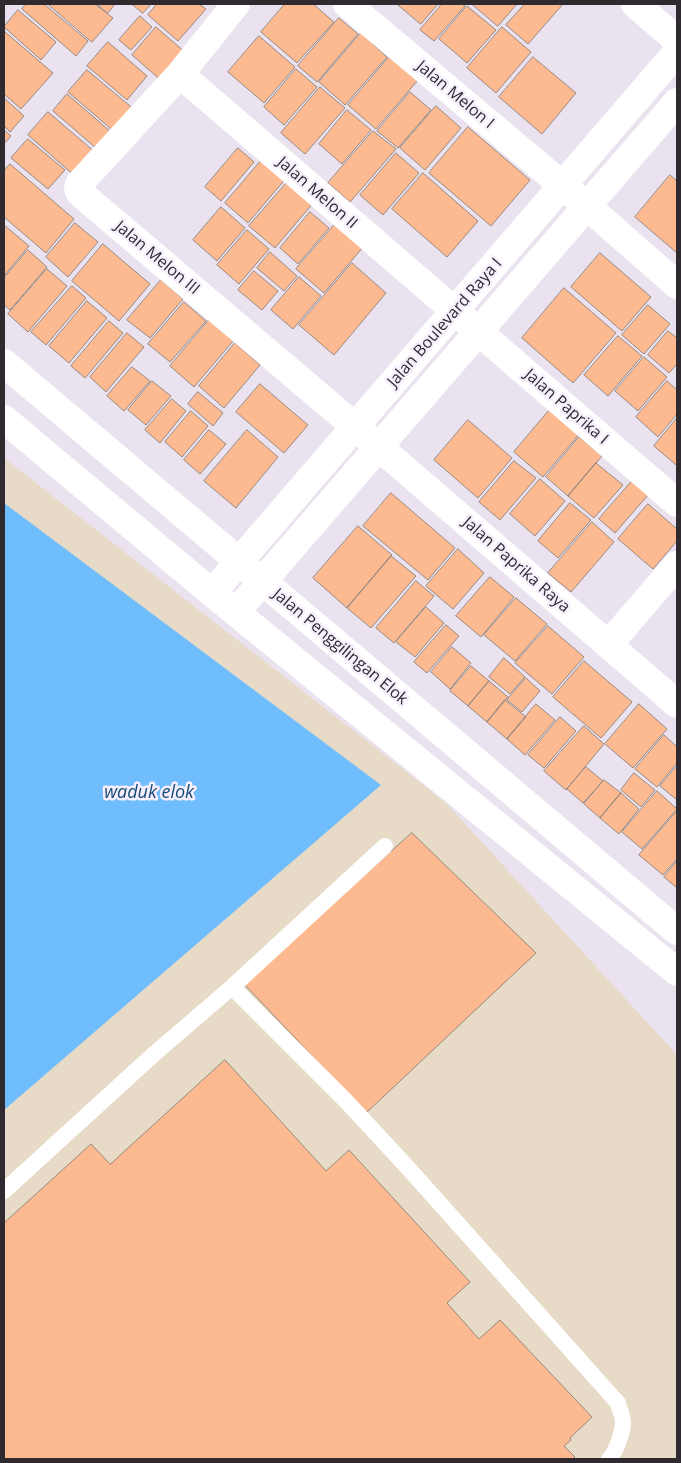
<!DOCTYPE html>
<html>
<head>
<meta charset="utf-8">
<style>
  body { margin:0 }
  #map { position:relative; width:681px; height:1463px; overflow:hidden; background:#ebe2f0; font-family:"Open Sans",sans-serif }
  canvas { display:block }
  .frame { position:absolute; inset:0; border:5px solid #2e2a2f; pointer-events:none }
</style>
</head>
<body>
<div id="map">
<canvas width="681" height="1463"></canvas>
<div class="frame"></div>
</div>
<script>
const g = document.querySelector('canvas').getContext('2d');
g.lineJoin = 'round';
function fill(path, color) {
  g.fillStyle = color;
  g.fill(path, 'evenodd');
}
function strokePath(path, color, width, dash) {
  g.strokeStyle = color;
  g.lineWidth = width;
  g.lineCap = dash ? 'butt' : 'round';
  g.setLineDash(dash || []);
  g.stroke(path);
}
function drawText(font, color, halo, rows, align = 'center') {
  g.font = font + ' "Open Sans",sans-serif';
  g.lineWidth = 5;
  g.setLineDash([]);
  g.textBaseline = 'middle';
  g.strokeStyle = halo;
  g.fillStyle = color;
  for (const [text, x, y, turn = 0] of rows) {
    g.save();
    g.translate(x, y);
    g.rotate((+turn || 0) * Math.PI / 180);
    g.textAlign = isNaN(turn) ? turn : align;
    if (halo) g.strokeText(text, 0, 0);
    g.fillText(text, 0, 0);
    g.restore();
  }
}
const industrial = new Path2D(`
  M4 458 445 802 677 1055V1459H4Z`);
const water = new Path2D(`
  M4 503 381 785 4 1110Z`);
const building = new Path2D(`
  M26 4H44L88 41 76 56 22 9Z
  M48 4H95L113 18 92 42Z
  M97 4H115L108 13Z
  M132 4H151L143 13Z
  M157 4H199L206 9 178 41 148 15Z
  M285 4H313L334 22 297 63 261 32Z
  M397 4H438L421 24Z
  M442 4H462L465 6 434 41 420 30Z
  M472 4H517L498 26Z
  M525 4H563L528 44 506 25Z
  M467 6 496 30 467 63 439 39Z
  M18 10 56 42 41 60 4 27Z
  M140 16 152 27 131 50 119 40Z
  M339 18 358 34 317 82 298 66Z
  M156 27 187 54 163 82 132 55Z
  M502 27 531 52 496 93 467 68Z
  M4 31 53 73 21 109 4 94Z
  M361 33 387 57 345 105 319 82Z
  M259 36 295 67 264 103 228 72Z
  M108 42 147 76 127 100 87 66Z
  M390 56 418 80 376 129 348 105Z
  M533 57 576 93 542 134 499 97Z
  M296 69 317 87 284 125 264 107Z
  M87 70 136 111 117 134 68 92Z
  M320 87 345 108 305 154 281 133Z
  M410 92 431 110 398 148 377 131Z
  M67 94 111 132 97 149 53 111Z
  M4 98 24 116 10 132 4 126Z
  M436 106 461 128 425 170 400 148Z
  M347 110 371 130 342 164 319 144Z
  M48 112 96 153 76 177 28 135Z
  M468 127 530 180 491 226 429 173Z
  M4 130 11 136 4 144Z
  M373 131 396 149 350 202 328 183Z
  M28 139 65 170 48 189 11 158Z
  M238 148 254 162 221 201 205 187Z
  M396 153 419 173 383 215 360 195Z
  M265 156 288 176 248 223 225 203Z
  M10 164 74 219 46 253 4 217V171Z
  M423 173 478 221 447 257 392 209Z
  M670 175 677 181V253L635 217Z
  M290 179 315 201 275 248 249 226Z
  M221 207 245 228 217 261 193 240Z
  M310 212 329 228 298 264 280 248Z
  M75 223 98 242 68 277 46 257Z
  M336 223 364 246 324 293 296 269Z
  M4 225 29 246 4 276Z
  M247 230 269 249 239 284 217 265Z
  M103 244 150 284 119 321 72 281Z
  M28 250 47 267 10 310 4 305V278Z
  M270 252 297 276 284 291 257 268Z
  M600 253 651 297 622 331 571 287Z
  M352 263 386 293 334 355 299 325Z
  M47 269 67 286 28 332 8 314Z
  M254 271 278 291 262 310 238 290Z
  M299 277 321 296 293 329 271 310Z
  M161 280 183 299 150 338 127 320Z
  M72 286 86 298 46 345 31 332Z
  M564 288 616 333 573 383 522 338Z
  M87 301 107 318 69 363 49 346Z
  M184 302 206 321 170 362 148 344Z
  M648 305 670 324 644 354 622 335Z
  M209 320 233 341 194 387 170 366Z
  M109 321 123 333 85 378 71 366Z
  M668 331 677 338V364L669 373 648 355Z
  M127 333 144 347 106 392 90 377Z
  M618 336 642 356 608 396 584 375Z
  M235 343 260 365 224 408 199 386Z
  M644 357 667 377 638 411 615 391Z
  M132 367 150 381 124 411 107 396Z
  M152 381 171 396 146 425 128 410Z
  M667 381 677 390V414L658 437 636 417Z
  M260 384 308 425 284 453 236 412Z
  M198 392 223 413 213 426 188 404Z
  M172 399 186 411 160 443 145 430Z
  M552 407 581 432 543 477 514 452Z
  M191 411 208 426 182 457 165 442Z
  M677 418V463L676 465 654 446Z
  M468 420 512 458 478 498 434 460Z
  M209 430 226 444 200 474 184 460Z
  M247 430 278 457 236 508 204 481Z
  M579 437 602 456 568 496 546 477Z
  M514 461 536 478 500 520 479 502Z
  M596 463 623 485 594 518 568 496Z
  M540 479 565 501 535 536 510 514Z
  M632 481 648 495 615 533 599 519Z
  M391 493 455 548 428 580 363 526Z
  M570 503 591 520 558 558 538 541Z
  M648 504 677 529V541L653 569 618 539Z
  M592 522 614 542 571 592 548 573Z
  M358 526 392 555 347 608 313 578Z
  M458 549 484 573 453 609 426 586Z
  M391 556 416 576 371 628 347 608Z
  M490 577 514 597 481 637 456 616Z
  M416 581 434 596 394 643 376 628Z
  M516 598 547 624 515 661 484 635Z
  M426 607 444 623 415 657 396 642Z
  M446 625 459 636 427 673 414 662Z
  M548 626 584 657 552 694 515 663Z
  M452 647 471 663 450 689 431 672Z
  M504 658 525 677 510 694 489 677Z
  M584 661 632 702 601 738 553 697Z
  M471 666 489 681 468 706 450 691Z
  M526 678 540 691 522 712 507 700Z
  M489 681 508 697 487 722 468 706Z
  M505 700 526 717 507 739 487 722Z
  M536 704 555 720 525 755 507 739Z
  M639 704 667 729 633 768 605 744Z
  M560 717 576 731 544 768 528 755Z
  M584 726 604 744 566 790 544 771Z
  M664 735 677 747V763L657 787 635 769Z
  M677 766V800L660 786Z
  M586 767 603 781 583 803 567 789Z
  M634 773 655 790 641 807 621 790Z
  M604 780 621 793 600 818 584 804Z
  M657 791 677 809 642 849 622 832Z
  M621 793 639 809 619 834 600 818Z
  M677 811V859L663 875 639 855Z
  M412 833 536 953 366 1113 244 984Z
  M677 861V888L664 877Z
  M225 1060 326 1171 349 1150 470 1282 447 1303 479 1339 500 1320 592 1417 570 1438 571 1440 564 1446 575 1457 573 1459H4V1223L91 1144 110 1164Z`);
const service = new Path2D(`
  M232 987 385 846
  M4 1191 154 1054 232 987 347 1102 409 1169 618 1403C619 1409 623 1416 623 1422 623 1431 616 1453 609 1459`);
const minor = new Path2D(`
  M236 4 180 74 80 183 78 188 80 193 379 447 677 704
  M347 4 587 206 677 285
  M635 4 677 40
  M180 74 677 503
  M4 363 677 931
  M4 419 212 593 677 972
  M212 593 677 52
  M236 612 677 102
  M608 645 677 565`);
const streetNames = [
  ["Jalan Melon I",455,95,40],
  ["Jalan Melon II",317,193,41],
  ["Jalan Melon III",157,258,40],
  ["Jalan Boulevard Raya I",445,323,-49],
  ["Jalan Paprika I",566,407,41],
  ["Jalan Paprika Raya",516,565,41],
  ["Jalan Penggilingan Elok",340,647,40]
];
const waterNames = [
  ["waduk elok",149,793]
];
fill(industrial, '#e7dac6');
fill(water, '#70bdfd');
fill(building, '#fdb98f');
strokePath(building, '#968980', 1);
strokePath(service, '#fff', 16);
strokePath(minor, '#fff', 28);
drawText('16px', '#2e2a2f', '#f8effd', streetNames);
drawText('italic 18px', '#134c76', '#f8effd', waterNames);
</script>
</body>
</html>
